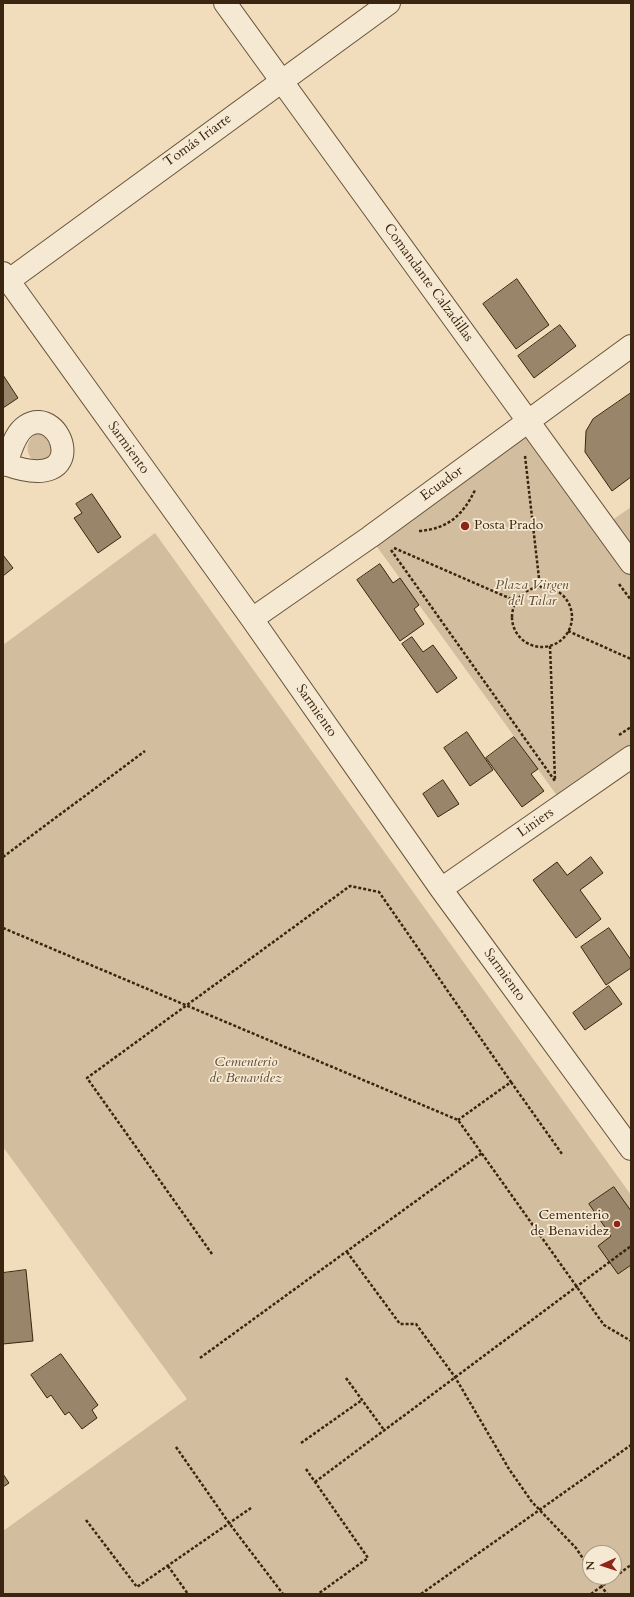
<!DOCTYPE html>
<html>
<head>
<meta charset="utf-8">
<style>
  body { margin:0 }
  #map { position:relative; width:634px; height:1597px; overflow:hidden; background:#f1ddbb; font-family:Cardo,serif }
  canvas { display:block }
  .frame { position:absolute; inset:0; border:4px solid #392510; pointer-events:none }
  .north { position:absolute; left:582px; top:1545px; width:40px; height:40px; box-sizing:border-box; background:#f6e9d3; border:1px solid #aa9b85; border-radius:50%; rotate:267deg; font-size:11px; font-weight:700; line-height:16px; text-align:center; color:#392510 }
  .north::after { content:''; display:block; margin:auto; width:14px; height:18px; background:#8f2418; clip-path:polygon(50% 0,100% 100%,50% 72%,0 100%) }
</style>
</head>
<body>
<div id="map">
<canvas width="634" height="1597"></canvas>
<div class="frame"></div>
<div class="north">N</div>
</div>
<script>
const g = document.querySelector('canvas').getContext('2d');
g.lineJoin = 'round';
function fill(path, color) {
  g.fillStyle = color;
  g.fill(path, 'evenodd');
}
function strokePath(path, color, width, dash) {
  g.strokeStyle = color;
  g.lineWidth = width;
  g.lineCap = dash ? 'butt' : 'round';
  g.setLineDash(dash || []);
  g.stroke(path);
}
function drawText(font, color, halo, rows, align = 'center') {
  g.font = font + ' Cardo,serif';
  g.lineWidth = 3.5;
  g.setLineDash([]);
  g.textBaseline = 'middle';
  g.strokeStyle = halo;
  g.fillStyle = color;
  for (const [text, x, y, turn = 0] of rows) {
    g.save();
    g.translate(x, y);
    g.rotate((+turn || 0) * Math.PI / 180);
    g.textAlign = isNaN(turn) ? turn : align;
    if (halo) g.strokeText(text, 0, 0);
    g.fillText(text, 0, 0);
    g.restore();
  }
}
const green = new Path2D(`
  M529 422 631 563V757L563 804 370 537Z
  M38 433 49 434 53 459 34 461C24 452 26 439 38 433Z
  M631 507V549L611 521Z
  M155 533 631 1195V1594H3V1531L187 1399 3 1147V645ZM590 1553H614V1577H590Z`);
const building = new Path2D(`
  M517 279 549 325 516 349 483 304Z
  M560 325 576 346 534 378 518 356Z
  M3 375 18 398 3 408Z
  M631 393V477L612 491 585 452 586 431 593 419Z
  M92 494 121 537 98 553 74 518 82 513 76 504Z
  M3 555 13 568 3 576Z
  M380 564 393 583 400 578 419 605 414 609 424 624 400 641 357 580Z
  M412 637 423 652 433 645 457 678 437 693 402 644Z
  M467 732 493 770 470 786 444 748Z
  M514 737 538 769 531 774 544 791 522 807 486 758Z
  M443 780 459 804 438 817 423 794Z
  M591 857 603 873 580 890 601 919 576 938 533 880 557 862 567 875Z
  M609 928 631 960V968L606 985 581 947Z
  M609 986 622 1004 585 1030 573 1013Z
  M614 1187 631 1211V1265L618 1274 598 1246 611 1236 589 1204Z
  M26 1270 33 1341 3 1344V1273Z
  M61 1354 98 1405 92 1410 97 1418 82 1429 69 1412 65 1415 51 1395 47 1398 31 1375Z
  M3 1474 9 1483 3 1487Z`);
const path = new Path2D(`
  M525 456 540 587
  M419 531C448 529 463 515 475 490
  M394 548 516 601
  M391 550 555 781
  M619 584 631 600
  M512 617a30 30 0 1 1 60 0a30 30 0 1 1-60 0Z
  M568 631 631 659
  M550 646 555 780
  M619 735 631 727
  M3 857 145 751
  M3 928 458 1120 604 1325 631 1341
  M511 1082 562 1154
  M347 1252 400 1324H416L455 1377 509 1469 532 1502 576 1548 590 1569
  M212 1254 87 1078 350 886 379 892 511 1082 458 1120
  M200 1358 482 1153
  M346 1378 384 1430
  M301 1443 362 1400
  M176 1447 229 1523 283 1594
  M306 1469 368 1558 318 1594
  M315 1482 631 1246
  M86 1520 137 1587 251 1508
  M168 1566 188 1594
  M595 1577 607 1594
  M421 1594 631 1445
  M591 1594 631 1565`);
const minor = new Path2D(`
  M225 3 631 563
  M3 273 252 619 441 889 631 1149
  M8 281 389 3
  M3 465C11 459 11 436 26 426 62 402 94 497 5 464
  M252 619 370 537 631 346
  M441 889 631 757`);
const markers = [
  [465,526,5,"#8f2418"],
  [617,1224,4,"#8f2418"]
];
const streetNames = [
  ["Tomás Iriarte",198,141,-36],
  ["Comandante Calzadillas",428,283,54],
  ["Sarmiento",128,448,54],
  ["Ecuador",442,484,-36],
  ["Sarmiento",316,711,55],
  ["Liniers",536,823,-35],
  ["Sarmiento",504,975,54]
];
const poiNames = [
  ["Posta Prado",474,526],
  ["Cementerio",609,1216,"right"],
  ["de Benavidez",609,1232,"right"]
];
const parkNames = [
  ["Plaza Virgen",532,586],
  ["del Talar",532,602],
  ["Cementerio",246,1063],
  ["de Benavídez",246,1079]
];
fill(green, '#d2be9e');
fill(building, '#998569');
strokePath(building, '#392510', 1);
strokePath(minor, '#67533b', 24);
strokePath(path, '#392510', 2.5, [3, 2]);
strokePath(minor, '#f6e9d3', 22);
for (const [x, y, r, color] of markers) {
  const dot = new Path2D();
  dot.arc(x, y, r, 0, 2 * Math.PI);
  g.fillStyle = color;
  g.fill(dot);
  strokePath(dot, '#f6e9d3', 1.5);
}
drawText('14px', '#392510', '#f6e9d3', streetNames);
drawText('14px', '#392510', '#f6e9d3', poiNames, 'left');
drawText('italic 14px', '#5f4b34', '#f6e9d3', parkNames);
</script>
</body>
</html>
